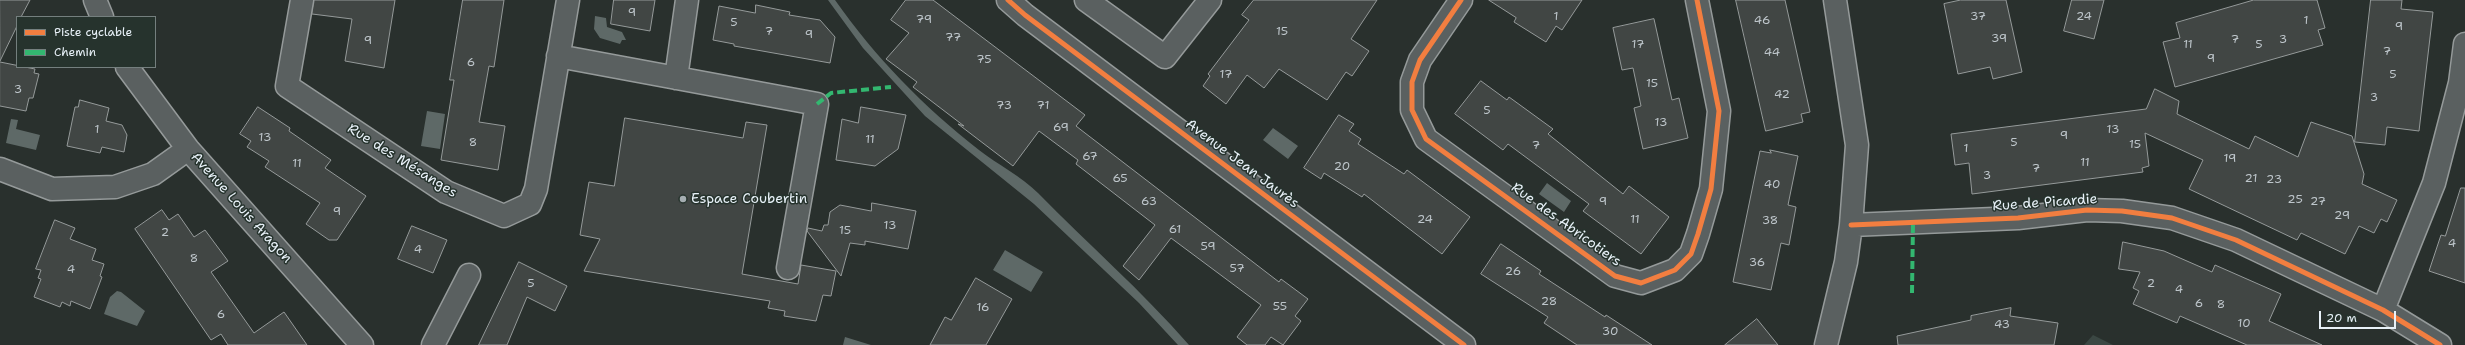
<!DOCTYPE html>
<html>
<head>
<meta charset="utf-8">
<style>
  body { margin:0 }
  #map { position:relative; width:2465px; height:345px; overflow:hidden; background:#29302d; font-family:"Shantell Sans",sans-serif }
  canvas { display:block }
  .legend { position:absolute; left:16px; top:16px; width:140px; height:52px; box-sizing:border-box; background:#26332d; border:1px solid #747f7e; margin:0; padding:5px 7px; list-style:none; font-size:12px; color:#e8f1f8 }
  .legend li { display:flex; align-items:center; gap:8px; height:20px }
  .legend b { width:20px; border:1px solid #747f7e }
  .scale { position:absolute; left:2319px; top:311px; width:77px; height:18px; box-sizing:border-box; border:2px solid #e8f1f8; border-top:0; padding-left:5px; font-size:12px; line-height:14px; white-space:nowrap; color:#e8f1f8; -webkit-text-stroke:3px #26332d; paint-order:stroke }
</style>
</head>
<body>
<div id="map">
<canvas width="2465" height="345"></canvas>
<ul class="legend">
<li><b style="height:5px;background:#f27e40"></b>Piste cyclable</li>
<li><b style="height:5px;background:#33b770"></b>Chemin</li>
</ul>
<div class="scale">20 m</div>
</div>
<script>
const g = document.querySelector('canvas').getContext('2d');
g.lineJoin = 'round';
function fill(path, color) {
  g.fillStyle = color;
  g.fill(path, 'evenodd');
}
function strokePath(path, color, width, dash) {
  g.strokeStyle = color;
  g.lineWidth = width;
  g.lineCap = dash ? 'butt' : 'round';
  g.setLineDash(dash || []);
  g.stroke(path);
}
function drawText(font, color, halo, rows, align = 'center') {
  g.font = font + ' "Shantell Sans",sans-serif';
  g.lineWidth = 3;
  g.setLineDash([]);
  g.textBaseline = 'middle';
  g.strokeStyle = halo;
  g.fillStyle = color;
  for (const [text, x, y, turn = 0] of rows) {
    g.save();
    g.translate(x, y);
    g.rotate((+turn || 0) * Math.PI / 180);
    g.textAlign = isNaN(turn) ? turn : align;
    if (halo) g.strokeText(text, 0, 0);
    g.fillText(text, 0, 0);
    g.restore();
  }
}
const green = new Path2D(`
  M2093 335 2113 345H2084Z`);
const water = new Path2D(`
  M828 0H835C875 57 924 107 979 150 997 164 1022 177 1038 193 1088 244 1142 291 1189 345H1178L1139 303 1034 204 925 116 863 48Z
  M595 16 606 18 607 27 622 32 626 40H622L620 44 600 38 594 29Z
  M427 111 445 114 440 149 421 146Z
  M11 119 18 120 16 129 40 135 36 150 6 143Z
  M1273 128 1298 146 1288 159 1263 140Z
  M1547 183 1571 201 1564 212 1539 194Z
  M1005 250 1043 272 1031 292 993 270Z
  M117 291 121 292 145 311 137 326 104 314 110 297Z
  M845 337 871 345H843Z`);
const building = new Path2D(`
  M0 0H30L21 17H17V26L0 61Z
  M314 0H395L384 68 345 61 352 19 312 14Z
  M463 0H504L494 67 489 66 479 122 505 126 498 170 441 160 454 80H450Z
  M614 0H655L650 31 611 24Z
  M906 0H933L1085 115 1076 126 1085 133 1279 282 1281 279 1308 299 1295 316 1301 321 1283 345 1271 337 1265 345H1247L1237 337 1261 305 1171 238 1139 280 1123 266 1155 225 1076 164 1078 160 1039 131 1013 166 958 124 964 126 913 87 917 82 886 59 909 33 891 20Z
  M1254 0H1377L1351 39 1369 51 1352 76 1346 72 1327 100 1279 69 1264 88 1247 75 1226 104 1203 86 1210 76 1208 74 1249 20 1242 15Z
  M1489 0H1582L1562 30 1556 26 1546 42 1514 22 1516 18Z
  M1736 0H1785L1810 112 1801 114 1803 122 1766 131Z
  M1961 0H2006L2022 72 1993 79 1990 67 1958 74 1944 4Z
  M2072 0H2104L2094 39 2064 31Z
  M2254 0H2317L2325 28 2318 30 2323 45 2175 87 2163 42 2180 38 2176 23Z
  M2371 0H2402L2401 9 2433 12 2419 131 2387 127 2385 145 2355 142Z
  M756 5 790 12 789 15 820 20 835 37 830 63 734 46V44L713 40 719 6 755 13Z
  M1654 19 1672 100 1679 98 1688 138 1643 149 1634 108 1641 106 1633 68 1622 70 1613 28Z
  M0 62 35 69 34 73 39 74 33 98H29L26 111 0 106Z
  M1481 81 1507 100 1509 97 1553 129 1548 134 1623 194 1629 186 1669 217 1641 254 1583 211 1589 204 1508 144 1503 150 1455 114Z
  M2155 89 2179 101 2177 114 2249 149 2255 136 2298 157 2311 122 2352 136 2364 174 2362 184 2397 200 2387 222 2381 219 2374 233 2359 226 2345 254 2301 233 2297 240 2189 189 2203 160 2145 133 2149 166 2142 168 2143 172 1972 194 1969 163 1955 165 1951 134 2146 109Z
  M80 100 109 108 106 121 122 125 127 135 124 152 102 147 100 153 67 146 75 107H78Z
  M258 107 290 128 289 131 331 160 325 168 366 196 337 240H329L306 224 320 203 265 167 269 161 247 147 251 141 240 134Z
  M861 107 906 115 898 149 875 166 836 160 842 119 858 123Z
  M1339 115 1354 124 1349 131 1361 139 1358 144 1404 174 1407 170 1470 217 1442 254 1364 194 1362 197 1324 173 1321 179 1304 168Z
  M625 118 743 138 746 122 767 125 742 274 798 284 801 265 836 271 831 296 823 295 816 321 784 316 785 311 768 308 770 301 584 271 600 239 580 235 589 182 614 186Z
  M1770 150 1798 156 1788 205 1796 207 1789 245 1781 243 1771 290 1733 282 1760 151 1771 153Z
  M2461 188H2465V283L2429 271 2441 235 2445 236Z
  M872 203 916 211 908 249 865 241V245L850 243 841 276 807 231 808 228 822 231 824 225H828L830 212 840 205 871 211Z
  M162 210 169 220 178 214 194 237 205 230 228 261 211 272 254 333 284 312 307 345H228L221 334 211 340 135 229Z
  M55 220 75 228 70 239 96 249 92 260 104 264 100 276 102 277 90 309 71 301 70 306 62 302 60 307 34 297 41 279 38 278 41 270 36 269Z
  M412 226 447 240 433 273 398 259Z
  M2123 242 2164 251 2212 272 2215 265 2281 294 2269 321 2322 345H2247L2180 316 2177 323 2133 304 2139 291 2133 288 2140 272 2119 269Z
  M1501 244 1541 271 1539 274 1605 317 1606 315 1652 345H1577L1544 323 1548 317 1481 274Z
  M519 262 567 286 555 311 527 297 507 345H479Z
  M976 278 1012 299 986 345H930L945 317 951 320Z
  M2011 308 2010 316 2058 323 2054 345H1898L1897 336 1971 320V316Z
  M1757 319 1778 345H1725Z`);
const minor = new Path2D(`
  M95 0 102 17
  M302 0 287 86 446 192 504 216 530 204 536 189 568 0
  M1008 0 1025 15 1464 345
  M1086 0 1165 57 1210 0
  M1461 0 1420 60 1412 82V110L1426 139 1615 276 1641 283 1675 270 1691 254 1698 234 1711 189 1719 111 1697 0
  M558 56 817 104 788 268
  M127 67 188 149 362 345
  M676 78 687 0
  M0 169 52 189 115 187 153 174 188 149
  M1851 225 2018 218 2087 210 2122 211 2172 218 2236 240 2383 310 2440 345
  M2383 310 2434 183 2460 83 2465 44
  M433 345 469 275
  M1826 345 1846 262 1851 225 1857 145 1835 0`);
const quiet = new Path2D(`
  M817 104 831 93 891 87
  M1912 293 1913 222`);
const cycleway = new Path2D(`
  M1008 0 1025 15 1464 345
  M1461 0 1420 60 1412 82V110L1426 139 1615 276 1641 283 1675 270 1691 254 1698 234 1711 189 1719 111 1697 0
  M1851 225 2018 218 2087 210 2122 211 2172 218 2236 240 2383 310 2440 345`);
const markers = [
  [683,199,4,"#a5adb1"]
];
const numberNames = [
  ["9",632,13],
  ["1",1556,17],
  ["37",1978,17],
  ["24",2084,17],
  ["79",924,20],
  ["46",1762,21],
  ["1",2306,21],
  ["5",734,23],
  ["9",2399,27],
  ["7",769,32],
  ["15",1282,32],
  ["9",809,35],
  ["77",953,38],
  ["39",1999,39],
  ["7",2235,40],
  ["3",2283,40],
  ["9",368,41],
  ["17",1638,45],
  ["11",2188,45],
  ["5",2259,45],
  ["7",2387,52],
  ["44",1772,53],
  ["9",2211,59],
  ["75",984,60],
  ["6",471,63],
  ["17",1226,75],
  ["5",2393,75],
  ["15",1652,84],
  ["3",18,90],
  ["42",1782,95],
  ["3",2374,98],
  ["73",1004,106],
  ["71",1043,106],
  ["5",1487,111],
  ["13",1661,123],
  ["69",1061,128],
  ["1",97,130],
  ["13",2113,130],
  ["9",2064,136],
  ["13",265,138],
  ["11",870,140],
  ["8",473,143],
  ["5",2014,143],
  ["15",2135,145],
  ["7",1536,146],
  ["1",1966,149],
  ["67",1090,157],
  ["19",2230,159],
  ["11",2085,163],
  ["11",297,164],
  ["20",1342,167],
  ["7",2036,169],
  ["3",1987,176],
  ["65",1120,179],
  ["21",2251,179],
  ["23",2274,180],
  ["40",1772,185],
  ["25",2295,200],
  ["63",1149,202],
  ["9",1603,202],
  ["27",2318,202],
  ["9",337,212],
  ["29",2342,216],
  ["24",1425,220],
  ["11",1635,220],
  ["38",1770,221],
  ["13",890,226],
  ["61",1175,230],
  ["15",845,231],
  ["2",165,233],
  ["4",2452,244],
  ["59",1208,247],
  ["4",418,250],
  ["8",194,259],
  ["36",1757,263],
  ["57",1237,269],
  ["4",71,270],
  ["26",1513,272],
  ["5",531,284],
  ["2",2151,284],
  ["4",2179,290],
  ["28",1549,302],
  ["6",2199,304],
  ["8",2221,305],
  ["55",1280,307],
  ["16",983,308],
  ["6",221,315],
  ["10",2244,324],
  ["43",2002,325],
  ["30",1610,332]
];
const streetNames = [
  ["Rue des Mésanges",402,161,32],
  ["Avenue Jean Jaurès",1242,164,37],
  ["Rue de Picardie",2045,203,-4],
  ["Avenue Louis Aragon",241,208,48],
  ["Rue des Abricotiers",1566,225,36]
];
const poiNames = [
  ["Espace Coubertin",691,199]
];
fill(green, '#3b4743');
fill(water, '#5e6967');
fill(building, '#414644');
strokePath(building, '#959a9a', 1);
strokePath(minor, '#959a9a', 25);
strokePath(minor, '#5a6060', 22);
strokePath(quiet, '#33b770', 4, [8, 4]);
strokePath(cycleway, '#f27e40', 5);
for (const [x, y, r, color] of markers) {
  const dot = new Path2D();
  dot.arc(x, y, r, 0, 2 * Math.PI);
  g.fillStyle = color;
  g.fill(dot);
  strokePath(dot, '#26332d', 1.5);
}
drawText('12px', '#bec6cb', null, numberNames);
drawText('14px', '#e8f1f8', '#26332d', streetNames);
drawText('14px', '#e8f1f8', '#26332d', poiNames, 'left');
</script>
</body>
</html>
